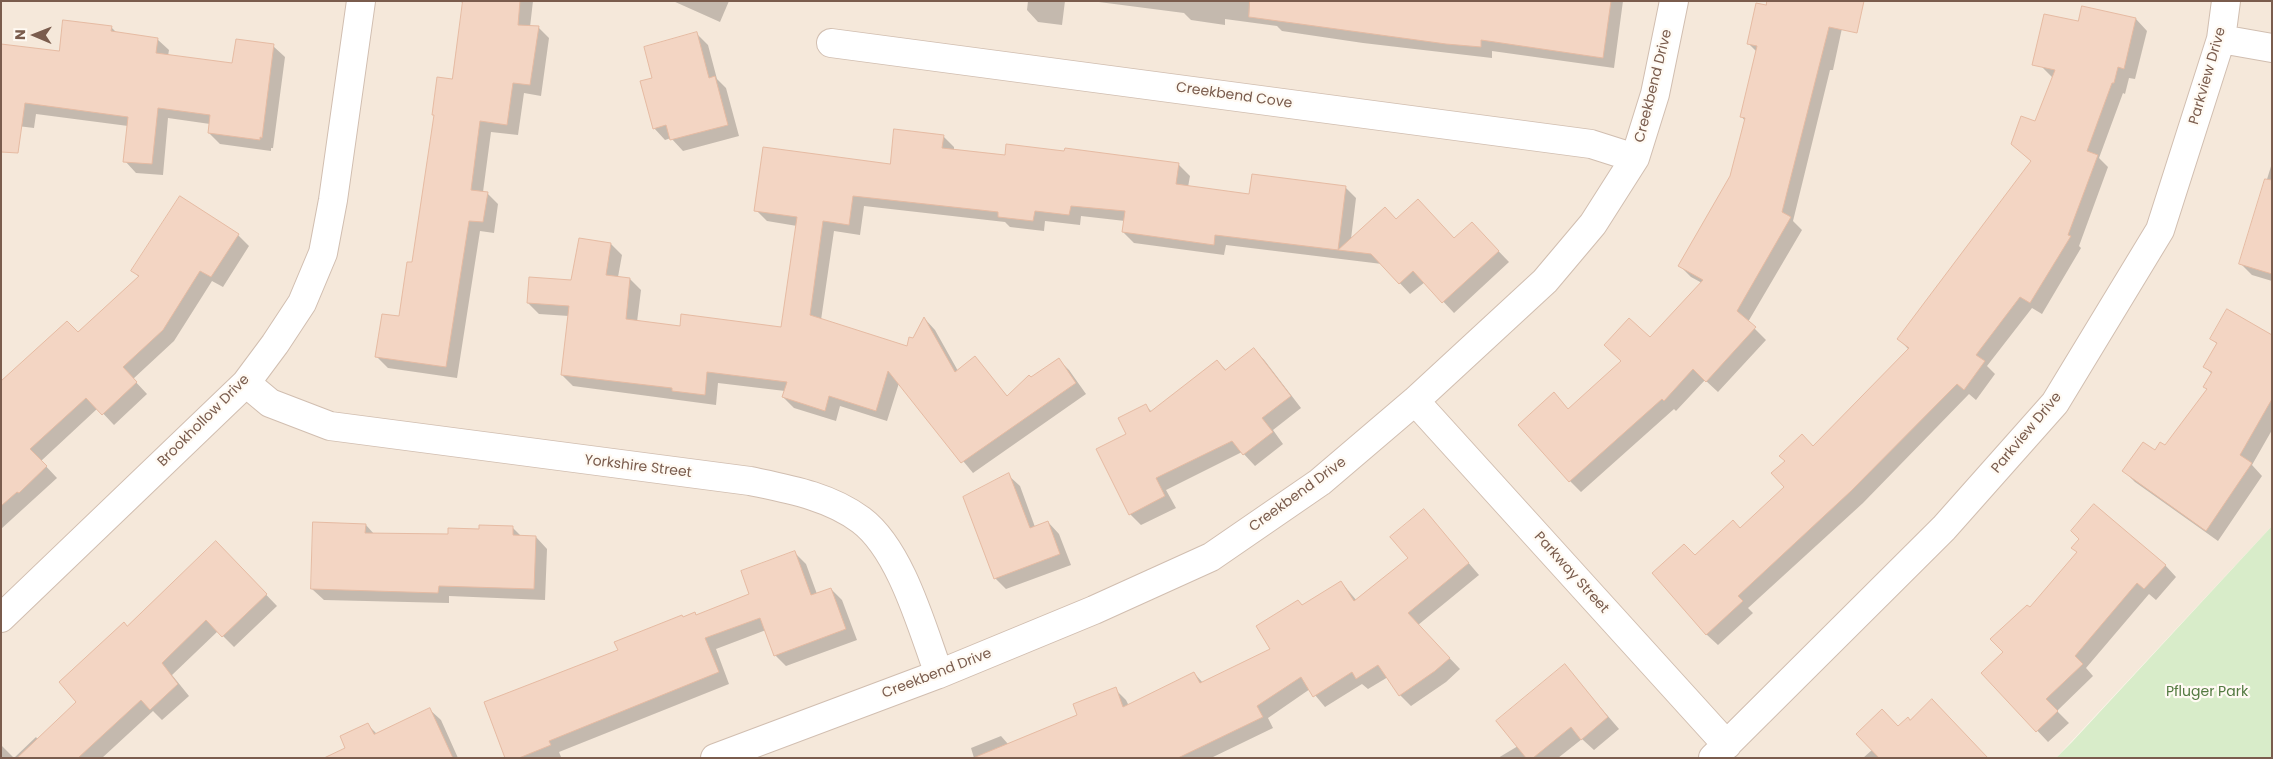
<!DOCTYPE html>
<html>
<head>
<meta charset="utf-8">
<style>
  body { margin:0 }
  #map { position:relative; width:2273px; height:759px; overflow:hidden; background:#fdf6ec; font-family:Poppins,sans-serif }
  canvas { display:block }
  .frame { position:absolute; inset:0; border:2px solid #7a5c4d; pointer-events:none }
  .north { position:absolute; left:10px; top:10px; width:50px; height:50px; -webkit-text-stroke:4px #fffaf3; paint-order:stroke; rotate:271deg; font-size:14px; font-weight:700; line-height:20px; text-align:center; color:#7a5c4d }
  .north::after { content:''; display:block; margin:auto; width:18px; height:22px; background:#7a5c4d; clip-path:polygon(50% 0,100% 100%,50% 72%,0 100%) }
</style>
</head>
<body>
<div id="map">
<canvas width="2273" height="759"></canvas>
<div class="frame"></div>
<div class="north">N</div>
</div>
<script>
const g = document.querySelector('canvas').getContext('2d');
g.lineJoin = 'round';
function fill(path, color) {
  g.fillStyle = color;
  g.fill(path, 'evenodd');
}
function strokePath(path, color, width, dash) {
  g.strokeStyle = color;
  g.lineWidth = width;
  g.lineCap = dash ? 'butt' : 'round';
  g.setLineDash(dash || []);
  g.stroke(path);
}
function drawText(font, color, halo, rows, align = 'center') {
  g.font = font + ' Poppins,sans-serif';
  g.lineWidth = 4.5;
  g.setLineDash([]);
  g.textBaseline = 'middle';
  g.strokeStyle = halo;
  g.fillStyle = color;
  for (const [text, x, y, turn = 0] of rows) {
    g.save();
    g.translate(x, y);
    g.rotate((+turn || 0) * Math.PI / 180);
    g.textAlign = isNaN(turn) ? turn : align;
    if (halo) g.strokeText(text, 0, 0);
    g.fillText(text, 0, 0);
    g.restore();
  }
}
const residential = new Path2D(`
  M1 1H2272V526L2056 758H1Z`);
const green = new Path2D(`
  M2272 526V758H2056L2072 742Z`);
const shadow = new Path2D(`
  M457 1H533L530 27H538L549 38 541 96 524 93 518 135 491 132 483 192 487 193 498 204 494 233 480 231 457 378 388 368 377 357 400 318 413 264 435 116 433 114 453 81 464 3Z
  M673 1H729L720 22Z
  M1028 1H1065L1062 25 1038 22 1027 10Z
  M1091 1H1623L1614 68 1492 51V58L1363 43 1282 31 1277 26 1225 19V25L1191 20 1184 13Z
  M1844 19 1833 70H1830L1793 221 1802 230 1748 322 1766 340 1718 392 1705 380 1676 411 1674 409 1581 492 1570 481 1554 394 1569 410 1650 339 1702 283 1691 277 1680 266 1731 176 1745 121 1741 116 1757 52 1748 43Z
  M2136 19 2147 31 2135 79 2129 78 2125 94 2123 93 2099 158 2108 167 2079 246 2081 248 2042 314 2032 308 1987 366 1995 374 1976 400 1969 394 1863 503 1748 608 1753 613 1718 645 1706 634 1695 556 1740 529 1786 487 1813 448 1909 350 1899 339 2032 162 2012 143 2036 123 2053 78 2041 66 2079 23Z
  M111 27 118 34 157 39 169 50 168 56 234 64 273 46 285 57 273 148H271V151L220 144 209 133 210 124 168 118 163 175 136 173 125 161 128 126 36 114 34 128 1 124 60 53Z
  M696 33 708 45 717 79 726 88 739 136 683 151 671 138 665 140 654 128V78Z
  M943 136 954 147V151L1006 156 1066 152V150L1179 165 1190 176 1188 187 1250 196 1345 187 1356 198 1351 239 1397 220 1454 240 1483 235 1509 262 1454 313 1425 282 1410 294 1382 264 1226 245 1224 255 1134 243 1123 232 1125 221 1081 216 1080 225 1045 221 1044 231 1010 227 1005 222 864 206 860 235 834 231 821 320 908 348 925 319 935 330 958 371 975 358 1008 397 1058 359 1069 370 1086 394 973 473 899 383 887 421 840 406 836 421 794 408 783 397 785 391 718 383 716 405 573 386 562 375 569 316 539 314 528 303 572 282 611 244 622 255 618 277 630 279 641 290 637 322 681 328H782L797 226 767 221 756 210 891 165Z
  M2272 163V281L2252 275 2241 264Z
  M238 235 249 246 223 287 212 281 174 341 133 379 147 394 114 425 98 408 41 461 57 478 1 529V383L78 334 139 277 133 271Z
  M2272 336V430L2252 465 2262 476 2218 541 2135 482 2124 471 2165 447 2208 390 2205 387 2212 374 2205 367 2218 345 2212 339Z
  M1254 349 1265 361 1301 408 1273 430 1283 444 1255 466 1242 452 1166 490 1176 508 1141 525 1130 514 1128 435 1145 405 1152 412 1217 361 1226 370Z
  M1008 475 1020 486 1035 527 1048 522 1059 534 1071 565 1006 589 995 578Z
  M1424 511 1479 575 1418 625 1460 669 1446 682 1411 706 1400 695 1388 677 1368 689 1362 684 1325 707 1310 689 1268 718 1273 728 1211 758H974L971 748 1001 736 1008 744 1078 716 1115 689 1126 700 1129 706 1194 673 1203 683 1272 650 1303 606 1341 582 1357 601 1409 558Z
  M366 525 374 534 449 535 512 527 522 537H536L547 549 545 600 449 596V603L324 600 312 589Z
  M2081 539 2165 565 2176 577 2156 600 2149 594 2086 668 2093 676 2057 711 2069 723 2048 742 1983 673 2005 652 2030 609 2078 553Z
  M795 553 806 564 817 594 831 589 842 600 857 640 786 666 775 655 766 630 716 649 729 684 559 752 561 757 558 758H507L619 651 695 614 697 616 751 595Z
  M227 554 277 606 234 647 218 631 172 675 189 696 162 720 153 711 102 758H14L36 737 38 740 78 702 127 627Z
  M1565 666 1619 729 1594 750 1582 739 1558 758H1498L1518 746Z
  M429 709 441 720 458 758H351L367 724 377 734Z
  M1910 721 1987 758H1863L1898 727Z
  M1 745 14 758H1Z`);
const building = new Path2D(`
  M463 1H520L518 25 539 26 530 85 513 83 507 125 480 121 471 190 488 192 483 222 469 221 446 367 375 357 382 314 399 316 407 262H412L434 115H432L437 77 452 79Z
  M1250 1H1611L1603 58 1481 40V47L1446 44 1249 17Z
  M1767 1H1864L1857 33 1829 27 1782 212 1791 217 1737 311 1756 327 1706 382 1693 369 1664 401 1662 399 1569 482 1518 425 1554 392 1568 409 1621 361 1604 345 1629 318 1650 337 1703 280 1678 266 1730 176 1745 118 1740 117 1757 46 1747 44 1756 3 1766 5Z
  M2082 6 2136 18 2124 69 2118 67 2114 83H2112L2087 151 2098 155 2068 235 2071 236 2030 303 2020 297 1976 355 1985 361 1964 390 1957 384 1851 491 1738 596 1743 601 1706 635 1652 573 1684 544 1695 555 1733 520 1740 528 1784 487 1771 473 1785 461 1779 456 1802 434 1813 446 1909 348 1897 339 2031 161 2011 144 2021 116 2035 121 2055 70 2032 65 2044 14 2078 21Z
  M63 20 112 26 111 31 158 38 156 53 232 63 236 39 274 44 262 138 260 137V140L208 133 210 115 158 108 152 164 123 162 128 117 25 103 18 153 1 152V44L59 51Z
  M697 32 709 78 715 76 728 125 670 140 666 125 653 129 640 81 652 78 644 47Z
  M894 129 944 135 942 148 1005 155 1006 144 1064 151 1065 148 1179 163 1176 184 1249 194 1252 174 1346 186 1338 250 1385 207 1396 219 1418 199 1454 238 1472 222 1499 251 1442 303 1413 271 1399 284 1371 254 1215 235 1214 245 1122 232 1125 211 1071 206 1069 215 1035 211 1033 221 998 217V212L853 196 849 225 823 221 810 315 907 346 909 337 913 338 924 317 955 372 975 356 1007 396 1029 375 1031 377 1059 358 1076 383 961 463 888 371 876 411 829 396 825 411 782 397 787 382 707 372 705 395 672 391V388L561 375 569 306 527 303 529 277 571 280 579 238 611 243 606 275 630 278 626 319 680 326 681 314 781 327 797 217 754 211 763 147 890 164Z
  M2265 179 2272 180V274L2239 264Z
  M180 196 239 234 211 277 200 271 163 330 123 367 137 382 102 415 86 398 30 449 47 466 19 493 17 492 1 506V381L67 321 78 332 139 276 131 271Z
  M2227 309 2272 335V399L2240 455 2252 463 2206 531 2122 471 2143 442 2155 450 2160 442 2165 445 2207 389 2203 387 2212 372 2203 367 2217 343 2210 339Z
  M1254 348 1291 396 1262 418 1273 432 1243 455 1232 441 1156 478 1165 496 1129 515 1096 449 1126 434 1118 418 1146 404 1150 412 1217 360 1225 370Z
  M1009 473 1030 528 1048 521 1060 554 994 579 963 497Z
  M2094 504 2166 565 2144 589 2137 583 2075 656 2083 664 2046 699 2058 711 2036 732 1981 673 2003 652 1990 639 2027 605 2030 607 2077 552 2071 548 2079 539 2071 531Z
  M1424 509 1469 563 1408 613 1450 658 1435 671 1399 696 1378 665 1356 679 1352 672 1313 697 1301 677 1257 706 1263 717 1178 758H973L1077 715 1073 704 1116 687 1123 707 1194 672 1200 683 1270 649 1256 626 1298 600 1302 605 1341 581 1354 601 1408 558 1390 537Z
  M313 522 366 524 365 533 448 534V528L479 529V525L513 526V535L536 536 534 589 439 586 438 593 311 589Z
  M216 541 267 594 222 637 206 620 162 663 178 684 150 710 141 700 78 758H17L76 702 59 682 124 622 127 626Z
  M795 551 811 595 831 588 846 629 774 656 760 618 705 638 719 672 549 741 551 745 519 758H505L484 702 618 650 614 642 682 615 683 617 695 612 696 615 749 594 741 571Z
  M1565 664 1608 717 1581 740 1571 727 1533 758H1526L1496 721Z
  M1932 699 1988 758H1879L1856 734 1882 709 1898 726 1908 717 1910 720Z
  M430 708 453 758H324L345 748 340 736 368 723 374 734Z`);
const minor = new Path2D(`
  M2221 39 2272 48
  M831 43 1591 144 1635 158
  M246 383 270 403 330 426 750 481C788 489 829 496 861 520 901 550 922 628 939 674
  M1415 401 1727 745
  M1 618 246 383 275 344 302 303 323 253 333 200 361 1
  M715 758 939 674 1094 610 1211 557 1320 482 1415 401 1545 281 1593 224 1635 158 1655 94 1674 1
  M1713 758 1944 528 2055 403 2160 230 2221 39 2226 1`);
const streetNames = [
  ["Parkview Drive",2208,76,-74],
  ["Creekbend Drive",1654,86,-76],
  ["Creekbend Cove",1234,96,8],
  ["Brookhollow Drive",204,421,-45],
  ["Parkview Drive",2027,433,-50],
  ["Yorkshire Street",638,467,7],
  ["Creekbend Drive",1298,495,-36],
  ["Parkway Street",1571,573,48],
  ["Creekbend Drive",937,674,-21]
];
const parkNames = [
  ["Pfluger Park",2207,692]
];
fill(residential, '#f5e8da');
fill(green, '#d8ecc9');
fill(shadow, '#0003');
fill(building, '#f3d5c3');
strokePath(building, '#e6bba3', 1);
strokePath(minor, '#d1beb0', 30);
strokePath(minor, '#fff', 28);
drawText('14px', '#7a5c4d', '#fffaf3', streetNames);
drawText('14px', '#537a41', '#fffaf3', parkNames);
</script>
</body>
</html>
